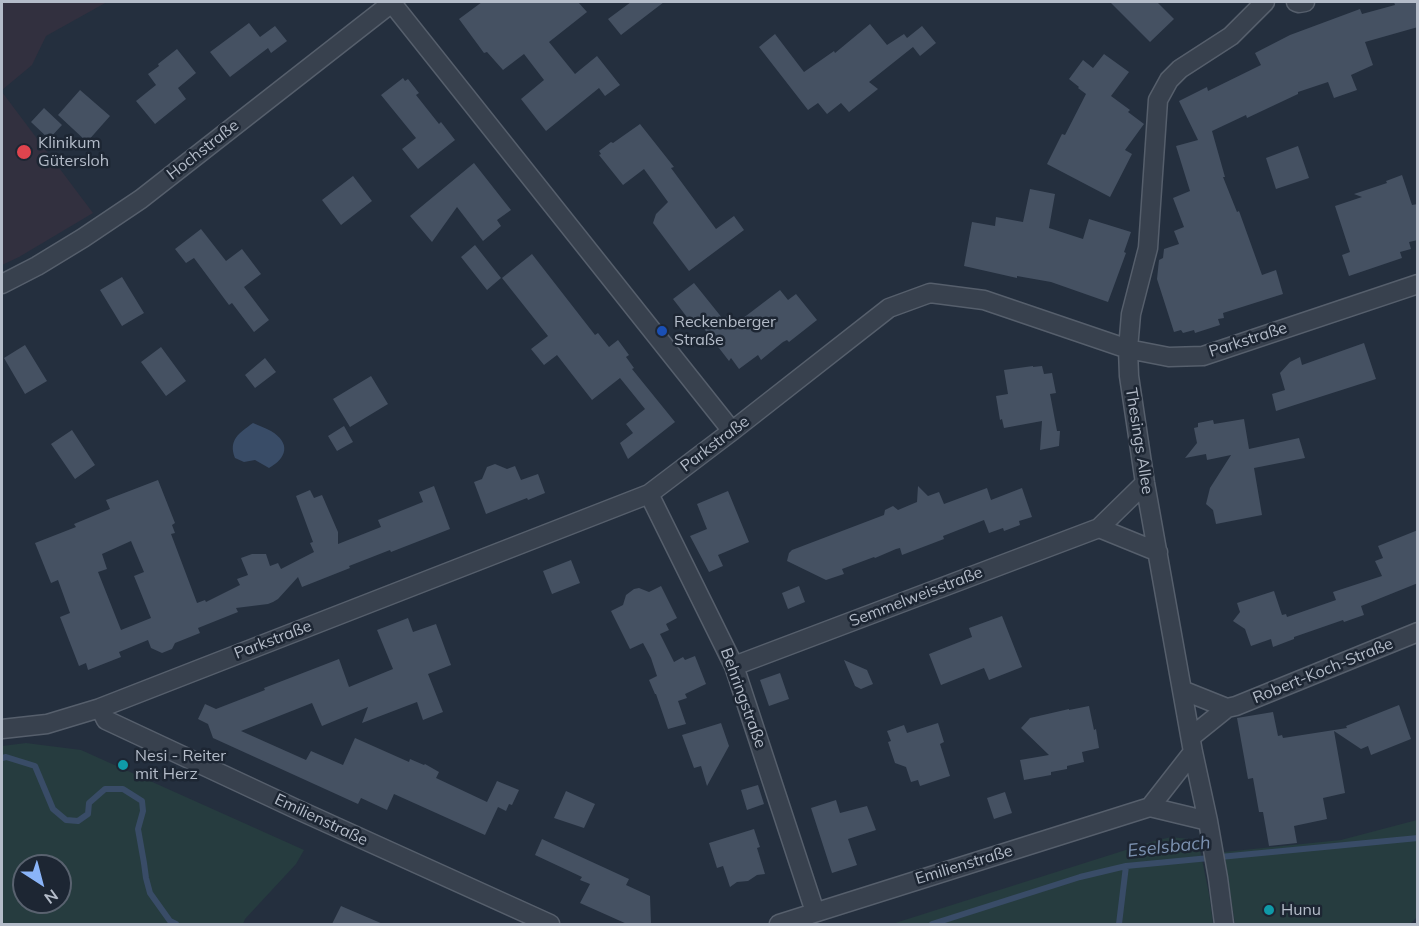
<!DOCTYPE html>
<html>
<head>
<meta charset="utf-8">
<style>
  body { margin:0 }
  #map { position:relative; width:1419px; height:926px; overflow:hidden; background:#242f3e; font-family:Mulish,sans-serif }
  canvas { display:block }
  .frame { position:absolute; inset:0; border:3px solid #b4bcc9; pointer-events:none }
  .north { position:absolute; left:12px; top:854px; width:60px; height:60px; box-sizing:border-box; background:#1d2633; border:2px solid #59626f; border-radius:50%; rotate:144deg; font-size:16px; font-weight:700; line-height:24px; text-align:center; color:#b4bcc9 }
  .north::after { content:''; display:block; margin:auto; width:21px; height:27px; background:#8ab4f8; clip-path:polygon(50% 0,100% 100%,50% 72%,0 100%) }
</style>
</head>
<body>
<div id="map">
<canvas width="1419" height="926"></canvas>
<div class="frame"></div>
<div class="north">N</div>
</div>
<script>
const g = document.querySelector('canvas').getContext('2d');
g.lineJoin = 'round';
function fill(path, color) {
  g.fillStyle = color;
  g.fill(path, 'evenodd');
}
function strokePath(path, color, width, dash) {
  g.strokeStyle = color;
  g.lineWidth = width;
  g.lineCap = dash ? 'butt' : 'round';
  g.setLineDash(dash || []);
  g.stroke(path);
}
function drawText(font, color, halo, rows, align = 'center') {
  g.font = font + ' Mulish,sans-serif';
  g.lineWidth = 5;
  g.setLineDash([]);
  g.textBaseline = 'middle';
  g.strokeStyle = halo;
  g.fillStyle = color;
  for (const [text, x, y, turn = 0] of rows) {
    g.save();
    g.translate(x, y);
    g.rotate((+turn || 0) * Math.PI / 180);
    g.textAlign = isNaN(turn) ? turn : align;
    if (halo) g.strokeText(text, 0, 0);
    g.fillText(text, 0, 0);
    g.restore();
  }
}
const medical = new Path2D(`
  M2 2H107L46 36 32 65 2 90Z
  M2 92 93 213 19 257 2 265Z`);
const green = new Path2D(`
  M26 743 81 750 304 850 296 864 245 919 243 924H2V746ZM24 866H60V902H24Z
  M1417 820V917L1410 924H1235L1224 852 1341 840Z
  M1171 837 1198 840 1209 894 1213 924H892L1151 842Z`);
const water = new Path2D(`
  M253 423C259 426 266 428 271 431 291 443 287 458 269 468L255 460 244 462 235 458C228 440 239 433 253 423Z`);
const stream = new Path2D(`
  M2 758 6 757 35 766 53 809 66 820 78 821 88 814 89 803 105 789H123L142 801 143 811 138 829 144 863 146 878 150 893 170 921 176 924
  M932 924 1080 877 1126 866 1418 838
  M1119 924 1126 866`);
const building = new Path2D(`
  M482 2H578L587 12 549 42 575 74 597 56 620 85 605 96 599 88 546 131 521 99 544 80 524 54 503 70 487 52 484 53 459 19Z
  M631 2H664L621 35 608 19Z
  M1110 2H1157L1174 19 1150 42Z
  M1394 2H1418V27L1365 42 1373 65 1351 75 1357 90 1334 98 1328 82 1298 92V94L1247 118 1246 115 1212 131 1225 177H1223L1237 212 1239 211 1262 275 1276 270 1283 294 1223 313 1224 318 1218 319 1220 325 1195 333 1194 330 1183 333 1181 330 1174 332 1157 279 1159 260 1163 258 1164 249 1179 244 1174 231 1184 227 1173 198 1190 191 1176 146 1198 140 1179 101 1207 87 1208 91 1261 65 1255 53 1290 35 1360 9 1362 14 1395 5Z
  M249 23 260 37 275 26 287 41 271 53 268 48 230 77 210 52Z
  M870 24 887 45 904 34 907 38 922 26 936 43 920 56 913 47 869 82 878 89 849 112 841 103 827 114 818 103 808 110 759 47 775 34 804 72 834 51 835 53Z
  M177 49 196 73 178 88 186 99 155 124 136 101 156 85 148 74 159 66 158 64Z
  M1104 54 1129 72 1111 96 1130 110 1128 112 1144 124 1125 150 1132 154 1110 197 1047 164 1062 134 1065 135 1086 94 1078 88 1079 87 1069 79 1083 60 1093 68Z
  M403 78 405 81 408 79 419 93 416 95 439 124 441 122 455 140 418 169 402 149 416 138 381 95Z
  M80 90 110 116 87 142 58 115Z
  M44 108 62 125 49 139 31 122Z
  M640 124 674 167 671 168 716 229 734 216 744 230 689 271 653 223 656 214 668 202 644 169 623 185 599 155 601 154 599 151 611 142 613 143Z
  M1298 146 1309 178 1276 189 1266 158Z
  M474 163 511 210 497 220 501 226 483 241 457 207 432 242 410 216Z
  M1402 175 1412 205 1418 204V240L1409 242 1411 249 1400 252 1402 258 1349 276 1342 255 1350 252 1335 206 1362 197 1354 194 1387 183 1386 181Z
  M353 176 372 201 341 225 322 200Z
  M1030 189 1055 194 1049 228 1083 239 1089 219 1131 232 1124 252 1126 253 1108 302 1051 282 1017 276V278L964 266 972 222 995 226 996 217 1023 222Z
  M201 229 226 261 242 249 261 274 244 287 269 320 254 332 232 303 229 305 194 258 186 263 175 249Z
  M475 245 501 278 487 290 461 257Z
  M532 254 595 335 598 333 609 347 618 340 629 355 626 357 634 368 632 369 675 422 628 459 620 443 633 433 626 424 645 409 620 378 592 400 557 355 544 365 531 349 548 336 502 278Z
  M122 277 144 313 122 326 100 290Z
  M694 283 723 319 727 316 734 325 780 290 788 300 796 294 817 320 789 342 787 340 783 342 761 360 758 355 739 369 731 358 729 361 695 317 690 321 673 299Z
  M1364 343 1376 379 1276 411 1272 394 1285 390 1280 373 1290 362 1300 357 1302 365Z
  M25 345 47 381 25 394 4 358Z
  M161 347 186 381 166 396 141 362Z
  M265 358 276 372 255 388 245 375Z
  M1033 366V367L1042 366 1044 374 1052 373 1056 393 1050 394 1057 431H1060L1059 446 1040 450 1042 421 1004 428 1002 419 1000 420 996 396 1008 394 1004 370Z
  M371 376 388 404 350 427 333 399Z
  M1244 419 1249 449 1299 438 1305 458 1254 468 1262 515 1216 524 1213 510 1206 504 1210 488 1231 455 1207 460 1206 454 1185 458 1197 443 1194 428 1198 427V423L1213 420 1214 424Z
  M344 426 353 442 337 451 328 436Z
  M72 430 95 465 75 479 51 444Z
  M495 464 507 469 515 466 521 480 538 474 545 493 528 500 527 498 486 514 474 482 482 479 487 467Z
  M158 480 175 523 172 525 175 533 171 534 197 603 205 600 206 602 240 585 237 579 248 575 241 558 252 554H266L270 566 278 563 281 569 314 552 310 543 313 542 296 496 310 490 314 498 322 495 338 532V544L381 527 378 520 423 502 419 492 434 486 450 529 391 552 390 550 349 566 350 568 302 587 298 577 278 599 273 602 268 604 236 608 238 612 198 628 200 633 175 643 172 649 162 653 151 648 148 640 119 652 121 657 88 670 86 663 79 666 60 617 70 613 58 580 51 583 35 543 76 527 74 524 110 509 106 500ZM131 541 144 572 134 576 151 618 121 630 98 572 107 569 102 554Z
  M918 486 928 496 939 492 944 504 987 488 991 500 1022 488 1032 517 1019 521 1020 525 1004 531 1003 528 989 533 984 520 943 536 944 539 902 555 900 548 896 549 875 558 874 557 842 569 844 574 826 580 787 561 789 553 792 550 884 515 885 510 893 506 898 510 917 502Z
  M728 491 749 542 718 555 723 566 709 572 690 536 707 529 697 504Z
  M1418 530V583L1361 606 1364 615 1344 622 1343 620 1294 637V639L1273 647 1271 639 1251 646 1245 629 1233 621 1240 612 1237 603 1274 591 1282 615 1286 614 1287 617 1336 600 1333 592 1382 576 1375 561 1383 558 1378 546Z
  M571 560 580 583 552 594 543 571Z
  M661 586 677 618 666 624 669 630 660 634 674 662 683 657 685 660 695 656 706 684 685 694 687 698 678 701 686 724 668 729 656 694H655L649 680 657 676 651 658 643 643 630 649 611 611 623 605 626 595 634 589 639 588 649 592Z
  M799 586 805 602 788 609 782 593Z
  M1002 616 1022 667 989 680 984 668 941 685 929 654 972 637 969 628Z
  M408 618 413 632 436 624 451 665 428 674 443 712 423 720 417 702 362 723 368 707 322 726 312 703 241 731 306 760 311 751 343 765 355 738 409 762 410 759 424 765 425 764 439 772 436 778 487 802 497 781 519 790 512 805 509 804 506 811 498 807 485 835 394 794 387 810 361 798 358 804 213 738 208 724 198 719 205 704 216 709 265 690 264 688 339 659 349 687 393 669 377 630Z
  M844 660 867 670 873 684 861 689 855 686Z
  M780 673 789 699 769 706 760 680Z
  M1399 705 1411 739 1371 755 1368 746 1361 749 1334 731 1345 793 1323 798 1327 819 1294 826 1297 843 1269 846 1263 812H1259L1253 778 1248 779 1237 718 1273 712 1278 736 1282 735 1283 738 1347 728 1346 726Z
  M1089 706 1094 730 1096 729 1099 748 1082 752 1084 762 1067 766V769L1051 772V775L1024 780 1020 760 1049 755 1021 728 1030 718 1069 709V710Z
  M721 723 729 746 707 786 701 766 694 768 682 735Z
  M938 723 944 742 940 744 950 776 920 786 918 780 911 782 906 767 895 763 888 742 891 741 887 731 904 725 907 733Z
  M758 785 764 804 747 810 741 790Z
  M566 791 595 804 584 828 554 818Z
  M1005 792 1012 813 994 819 987 798Z
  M836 800 840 813 867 806 876 830 848 839 857 865 832 873 811 808Z
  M754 829 760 847 757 848 765 874 757 875 748 881 737 882 730 887 723 866 717 868 709 843Z
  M542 839 629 879 626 885 650 896 651 924H627L580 903 590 884 580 880 582 877 535 855Z
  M341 906 383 924H332Z`);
const minor = new Path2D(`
  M391 2 732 431
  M1296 2 1299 3 1305 2
  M2 284 37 266 83 238 141 199 393 2
  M649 494 734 666 815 912
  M1099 528 1158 552
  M734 666 1099 528 1145 483
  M1182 690 1227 708
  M100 708 106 720 294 808 550 924
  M2 729 47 724 100 708 649 494 732 431 889 308 930 293 984 300 1128 349 1169 357 1203 356 1418 284
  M1191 737 1227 708 1236 706 1418 632
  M1150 807 1193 752
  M779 924 1150 807 1208 821
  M1224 924 1218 878 1208 821 1193 752 1145 483 1129 376 1128 349 1131 314 1148 248 1158 100 1169 80 1180 69 1231 36 1265 2`);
const markers = [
  [24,152,8,"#e0444e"],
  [662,331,6,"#1a4fb4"],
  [123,765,6,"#0f9aa8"],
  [1269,910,6,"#0f9aa8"]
];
const poiNames = [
  ["Klinikum",38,143],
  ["Gütersloh",38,161],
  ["Reckenberger",674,322],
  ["Straße",674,340],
  ["Nesi - Reiter",135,756],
  ["mit Herz",135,774],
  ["Hunu",1281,910]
];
const streetNames = [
  ["Hochstraße",203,150,-38],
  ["Parkstraße",1248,340,-18],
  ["Thesings Allee",1139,441,81],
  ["Parkstraße",715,444,-37],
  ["Semmelweisstraße",916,597,-21],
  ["Parkstraße",273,640,-21],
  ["Robert-Koch-Straße",1323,671,-22],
  ["Behringstraße",743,698,70],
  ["Emilienstraße",321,820,25],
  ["Emilienstraße",964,865,-17]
];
const waterNames = [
  ["Eselsbach",1169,847,-6]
];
fill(medical, '#32303f');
fill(green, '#263c3f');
fill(water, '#394c67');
strokePath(stream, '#394c67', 6);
fill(building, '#455162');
strokePath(minor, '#565f6c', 21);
strokePath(minor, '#38414e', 18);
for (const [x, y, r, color] of markers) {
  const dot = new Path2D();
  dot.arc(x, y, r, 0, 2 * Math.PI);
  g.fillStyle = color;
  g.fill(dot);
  strokePath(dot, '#1d2633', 2);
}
drawText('16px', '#b4bcc9', '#1d2633', poiNames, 'left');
drawText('16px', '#b4bcc9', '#1d2633', streetNames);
drawText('italic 18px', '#7c92b1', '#1d2633', waterNames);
</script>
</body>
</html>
